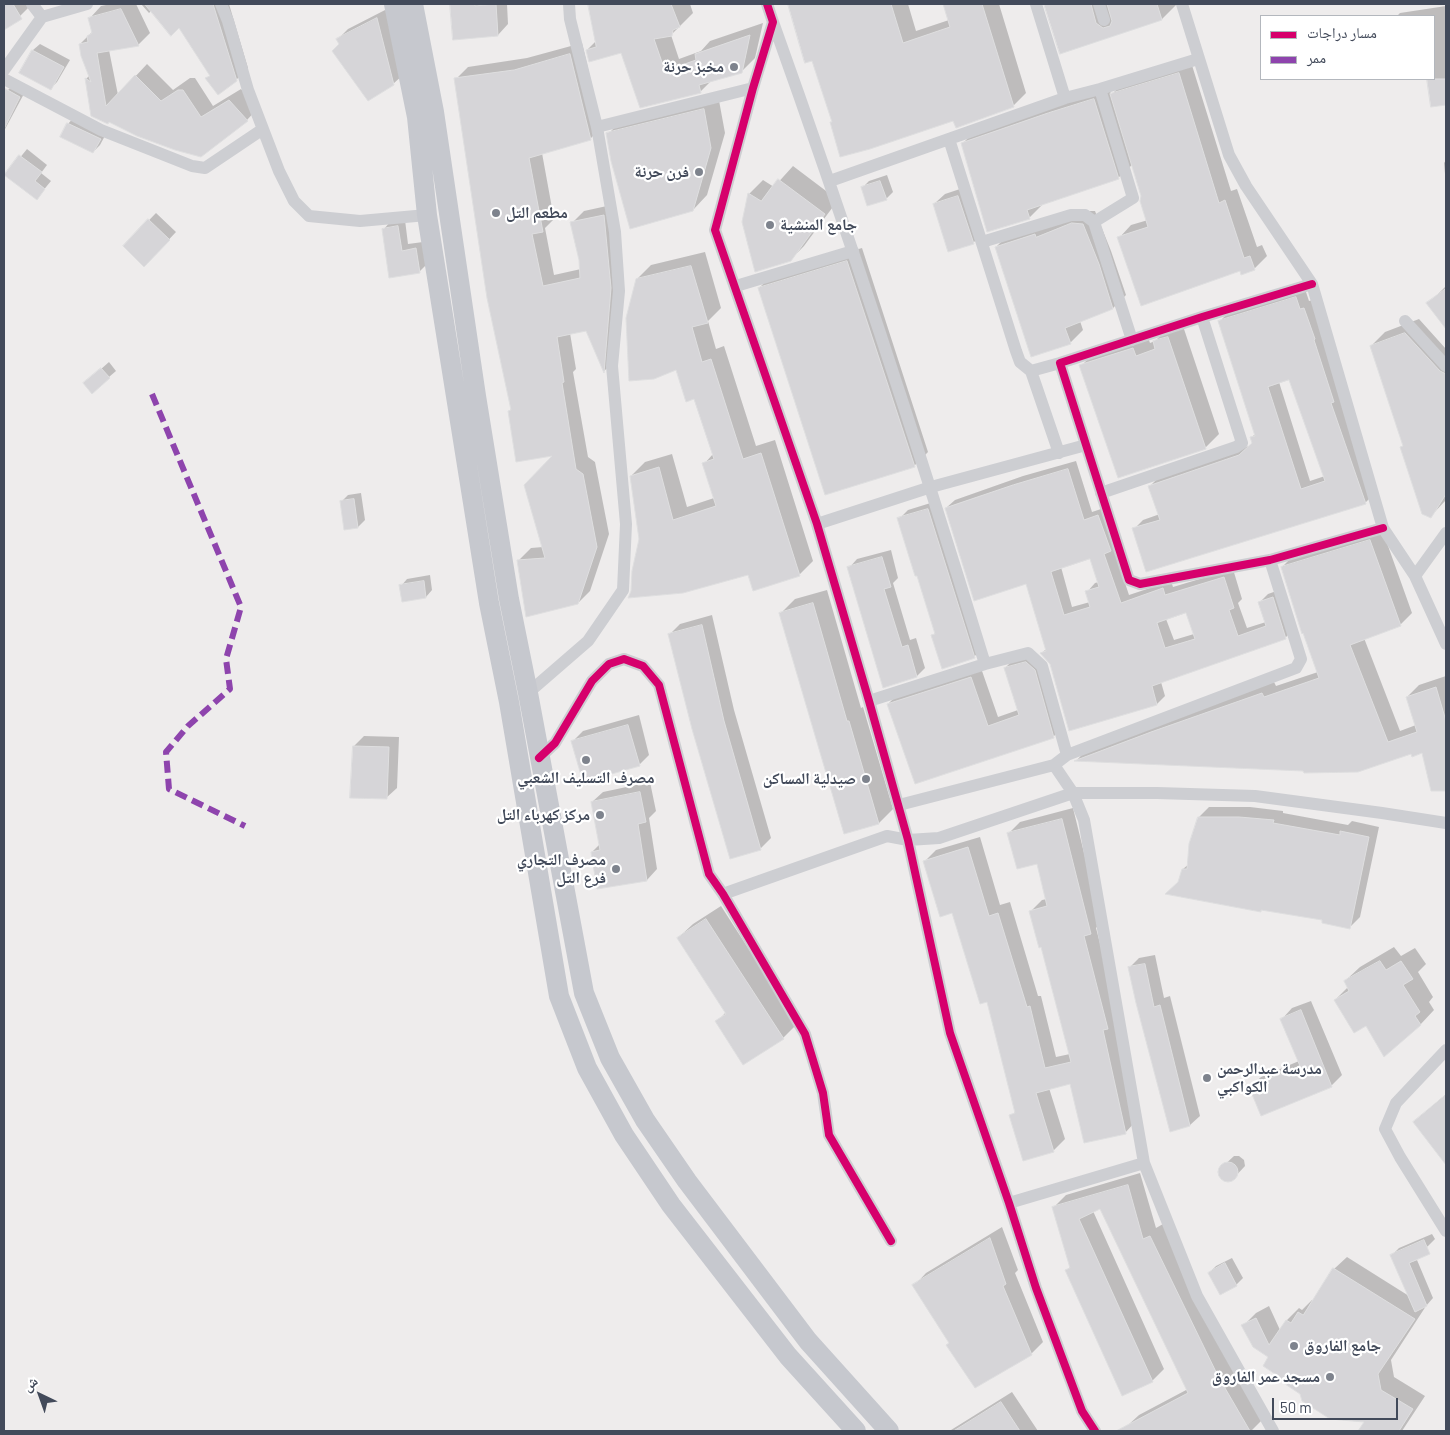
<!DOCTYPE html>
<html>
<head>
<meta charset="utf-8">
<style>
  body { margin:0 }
  #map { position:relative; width:1450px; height:1435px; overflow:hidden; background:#eeecec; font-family:Barlow,"Noto Naskh Arabic",sans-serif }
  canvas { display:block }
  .frame { position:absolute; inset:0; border:5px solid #424a5a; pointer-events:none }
  .legend { position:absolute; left:1260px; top:15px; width:175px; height:65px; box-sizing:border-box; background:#fff; border:1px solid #b3b7bd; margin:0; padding:6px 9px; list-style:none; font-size:15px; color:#424a5a }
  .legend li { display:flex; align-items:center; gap:10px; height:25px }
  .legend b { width:25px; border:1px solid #b3b7bd }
  .north { position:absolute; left:15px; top:1370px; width:50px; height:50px; -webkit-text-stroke:4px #fff; paint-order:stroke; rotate:318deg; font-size:14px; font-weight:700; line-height:20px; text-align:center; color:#424a5a }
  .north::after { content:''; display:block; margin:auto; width:18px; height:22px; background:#424a5a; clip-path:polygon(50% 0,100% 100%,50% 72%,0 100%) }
  .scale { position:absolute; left:1272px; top:1398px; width:126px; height:22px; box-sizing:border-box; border:2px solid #424a5a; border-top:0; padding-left:6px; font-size:15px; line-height:18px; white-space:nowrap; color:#424a5a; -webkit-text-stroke:4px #fff; paint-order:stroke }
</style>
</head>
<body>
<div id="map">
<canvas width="1450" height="1435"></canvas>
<div class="frame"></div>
<ul class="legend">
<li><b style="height:6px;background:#d6006c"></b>مسار دراجات</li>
<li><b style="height:6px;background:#8e44ad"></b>ممر</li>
</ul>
<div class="north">ش</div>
<div class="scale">50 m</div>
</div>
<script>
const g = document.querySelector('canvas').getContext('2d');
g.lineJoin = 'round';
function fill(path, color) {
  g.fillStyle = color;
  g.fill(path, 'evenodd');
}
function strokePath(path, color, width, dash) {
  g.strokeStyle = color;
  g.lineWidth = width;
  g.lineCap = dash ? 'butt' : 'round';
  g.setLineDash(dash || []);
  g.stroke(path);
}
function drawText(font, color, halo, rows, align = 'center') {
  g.font = font + ' Barlow,"Noto Naskh Arabic",sans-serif';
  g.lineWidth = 4.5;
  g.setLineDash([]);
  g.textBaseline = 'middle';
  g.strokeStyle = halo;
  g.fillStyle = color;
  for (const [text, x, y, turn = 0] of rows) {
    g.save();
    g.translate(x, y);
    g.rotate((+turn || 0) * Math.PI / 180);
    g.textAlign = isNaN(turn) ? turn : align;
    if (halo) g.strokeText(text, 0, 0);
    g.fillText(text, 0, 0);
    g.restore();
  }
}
const shadow = new Path2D(`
  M4 4H32L20 16 15 18 4 28Z
  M111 4H136L150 33 138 45 109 50 118 95 147 64 173 90 190 78H195L213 106 241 89 258 108 247 120 110 121 93 115 86 79 90 75 80 44 92 32 90 18 101 6Z
  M141 4H229L248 68 236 80 207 79 211 75 179 27 152 10 149 13Z
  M451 4H507L508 24 498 35 454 39Z
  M589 4H690L693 13 671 35 679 59 701 51 710 41 763 23 755 58 741 72 711 81 700 92 622 51 587 50 596 41Z
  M790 4H908L916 31 949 20 944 4H999L1026 93 1013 106 954 119 831 123 833 121 813 59 806 61Z
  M1046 4H1176V5L1162 19 1061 52Z
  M1446 6V104L1432 106 1429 79H1434V16H1397L1400 13Z
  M387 9 404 74 393 84 338 39 348 29Z
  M582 43 602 127 590 139 542 153 554 219 545 228 554 275 581 269 572 223 584 211 616 204V360L604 371 587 329 570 333 576 369 573 372 588 457 595 462 609 534 590 591 578 603 519 560 531 548 543 547 556 454 509 411 512 408 456 79 468 67 527 58Z
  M40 44 70 60 57 82 51 88 21 73 33 50Z
  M1191 62 1231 191 1237 189 1257 247 1262 245 1267 256 1254 269H1241L1119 238 1131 225 1148 220 1133 164 1118 178 1043 204 1029 218 962 144 976 130 1109 85 1111 95 1124 82Z
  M14 84 26 90 4 131V98L8 90Z
  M718 95 725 133 707 195 693 210 608 134 622 120Z
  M74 117 107 132 100 145 93 152 68 124Z
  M27 149 47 165 41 173 51 181 37 198 6 175Z
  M1446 160V185L1444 163Z
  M793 166 838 200 804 246 790 260 749 194 763 180 774 187Z
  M887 175 893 192 886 199 862 188 869 181Z
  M969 186 984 232 973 243 934 204 945 194Z
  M1086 211H1095L1111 251 1126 295 1113 308 1080 321 1083 330 1070 343 996 247 1009 234Z
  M156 213 176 232 144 266 124 246Z
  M405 220 408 244 423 242 426 265 419 272 384 229 390 222Z
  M862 248 928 452 914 466 759 288 773 274Z
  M705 252 721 308 708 321 716 349 724 346 756 446 775 440 813 561 799 575 749 573 632 591 640 539 631 476 645 462 672 454 687 507 714 498 704 464 713 454 695 398 677 369 637 279 651 265Z
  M1446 286V327L1428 304Z
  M1305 289 1309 301 1313 300 1374 494 1365 503 1134 529 1143 520 1160 514 1150 486 1159 477 1249 446 1253 443 1252 437 1255 434 1220 321 1229 312ZM1290 378 1325 476 1310 481 1279 382Z
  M1419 319 1446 349V500L1430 517 1404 445 1371 346 1385 332Z
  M1182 323 1219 434 1205 448 1081 366 1095 352 1147 335 1150 343 1155 341 1168 328Z
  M109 362 116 371 109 377H92Z
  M1076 461 1092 512 1107 507 1113 547 1129 595 1171 581 1173 587 1233 569 1242 599 1238 603 1247 628 1266 622 1260 602 1268 594 1282 589 1294 629 1285 638 1161 682 1165 696 1157 704 1051 663 1042 653 1047 648 1027 582 946 508 955 500 1023 476ZM1091 557 1099 582 1095 583 1087 592 1090 602 1072 607 1061 567ZM1187 611 1194 634 1174 640 1166 619Z
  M361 493 365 520 358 527 345 529 341 502 348 495Z
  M937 501 983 647 974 657 933 635 936 632 899 519 908 510Z
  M1382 529 1412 613 1400 625 1364 638 1400 731 1416 725 1407 697 1419 685 1446 676V790L1432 789 1423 752 1304 769 1077 760 1087 749 1274 682 1276 686 1318 672 1282 567 1294 555Z
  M891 550 898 578 893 583 910 640 916 638 925 668 917 676 849 568 857 559Z
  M430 575 432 590 426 597 401 586 407 579Z
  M827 590 861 708 863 707 893 809 879 823 845 833 781 613 795 599Z
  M712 615 734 710 771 838 760 849 670 634 680 624Z
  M1036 653 1063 727 1053 737 915 782 888 704 898 694 981 668 998 717 1018 710 1005 668 1015 658Z
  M639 715 649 755 639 765 573 741 583 731Z
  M364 736 399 737 397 788 386 798 354 746Z
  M650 782 656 811 649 818 657 869 647 880 592 852 600 844 592 802 603 792Z
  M1209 807H1250L1283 811V813L1348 825 1352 821 1379 827 1360 917 1350 927 1324 919 1262 909 1261 911 1180 881 1183 869 1189 864 1199 817Z
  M1073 808 1101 922 1096 928 1119 1016 1136 1121 1125 1133 1071 1083 1049 1088 1065 1139 1054 1150 1024 1160 1011 1116 1016 1111 988 1000 953 912 925 861 936 850 980 837 1000 905 1010 902 1038 996H1041L1056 1057 1070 1054 1042 946 1031 911 1042 900 1047 899 1037 862 1009 833 1020 822Z
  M721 906 797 1024 783 1038 717 1022 726 1012 678 938 693 924Z
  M1394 947 1401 956 1415 948 1426 964 1418 972 1433 997 1429 1002 1434 1010 1420 1025 1366 1024 1335 1000 1348 987 1345 981 1360 967Z
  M1155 955 1164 998 1170 996 1200 1116 1190 1125 1129 968 1139 958Z
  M1311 1001 1342 1075 1331 1086 1250 1087 1261 1077 1299 1061 1282 1019 1292 1008Z
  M1446 1094V1164L1414 1122Z
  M1234 1156H1239L1244 1160 1245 1166 1232 1180H1226L1221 1177 1220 1169Z
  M1140 1173 1156 1228 1163 1224 1262 1420 1251 1431H1128L1126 1427 1139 1415 1188 1389 1100 1208 1093 1211 1164 1369 1152 1381 1066 1271 1070 1267 1054 1207 1066 1195Z
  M1002 1227 1018 1270 1015 1273 1043 1342 1031 1354 914 1286 926 1273Z
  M1432 1234 1435 1239 1428 1246 1396 1266 1392 1255 1399 1248Z
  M1347 1257 1409 1296 1405 1264 1417 1260 1433 1298 1426 1306 1391 1360 1394 1377 1425 1396 1402 1431H1360L1366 1421 1301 1393 1276 1373 1270 1357 1243 1326 1256 1313 1269 1306 1280 1330 1287 1320 1299 1308 1302 1310 1312 1300 1314 1301 1334 1269Z
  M1232 1258 1243 1278 1236 1285 1209 1273 1216 1266Z
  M1012 1392 1038 1431H950L951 1430Z`);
const building = new Path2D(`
  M4 4H13L22 19 4 30Z
  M145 4H213L237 81 218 95 205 78 210 76 179 28 171 36Z
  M450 4H475V6L496 4 498 36 453 40Z
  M588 4H671L680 27 673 30 672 36 654 39 665 71 696 60 695 54 750 35 742 73 699 85 701 93 640 108 621 53 589 62 586 50 596 47Z
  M788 4H891L903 43 950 27 943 4H982L1014 107 956 128 953 121 870 149 840 157 830 122H832L812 61 805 63Z
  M1044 4H1091L1096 23 1103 28 1110 26 1112 21 1107 4H1157L1162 20 1060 54Z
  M121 9 139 46 97 53 106 106 135 75 161 101 178 90H183L201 117 229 100 248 121 201 157 175 150 137 136 109 122 108 124 91 116 85 78 91 82 81 56 79 44 88 42 87 36 92 33 88 18Z
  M377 18 394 85 368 101 332 51 339 44 336 39Z
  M32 50 64 67 51 90 19 73Z
  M570 54 591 140 529 158 543 232 532 234 543 286 580 278 579 260 570 222 604 215 611 288 604 373 586 331 557 337 564 382 562 383 576 469 583 474 597 547 578 604 526 617 517 560 545 558 524 485 552 456 516 462 508 411 511 410 487 298 454 78 514 70Z
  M1179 73 1219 203 1225 200 1244 258 1250 256 1255 270 1241 275 1240 271 1141 306 1117 237 1148 227 1140 201 1141 196 1110 94Z
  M1427 79H1446V105L1431 107Z
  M4 88 20 97 4 129Z
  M1094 99 1119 179 1027 210 1030 219 987 232 961 143 1048 113Z
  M704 109 711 148 693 211 630 229 611 161 606 133Z
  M67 123 101 139 93 153 60 137Z
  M19 155 42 172 35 181 45 189 37 200 4 175Z
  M778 179 825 214 791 261 755 272 742 222 748 193 761 201Z
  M880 181 887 200 867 206 861 187Z
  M958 196 974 244 948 252 933 204Z
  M148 219 170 240 144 267 123 246Z
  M1072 223 1083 224 1099 264 1113 309 1065 328 1071 344 1031 357 995 247 1035 234 1036 237Z
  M398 226 402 251 416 248 420 273 389 278 382 229Z
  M847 261 915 467 825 495 758 288Z
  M691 266 708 323 692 327 702 362 711 359 743 459 761 453 800 576 753 591 748 575 683 593 628 598 631 591 632 571 639 539 630 476 659 467 673 520 716 506 702 463 714 459 694 399 686 402 676 370 654 379 629 381 626 318 636 279Z
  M1446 289V329L1426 303Z
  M1296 297 1300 309 1304 308 1315 339 1314 340 1334 402 1331 403 1366 504 1146 572 1132 528 1160 520 1148 486 1239 455 1252 443 1250 437 1255 436 1218 321ZM1289 380 1325 481 1301 489 1268 387Z
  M1405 333 1440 371 1446 374V494L1431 518 1422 514 1400 447 1403 446 1370 346Z
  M1168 337 1206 449 1118 478 1079 365 1133 348 1136 356 1155 349 1153 341Z
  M101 368 110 378 92 394 83 383Z
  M1068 469 1084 520 1098 515 1111 551 1104 554 1121 603 1163 588 1165 595 1224 577 1234 608 1229 610 1238 636 1266 626 1258 602 1273 597 1286 639 1152 686 1157 705 1069 731 1050 664 1040 653 1046 651 1026 584 974 601 945 508 1013 485ZM1090 559 1099 587 1085 591 1090 607 1064 615 1051 572ZM1186 613 1195 639 1165 648 1157 623Z
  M354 499 358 528 344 530 340 501Z
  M928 509 975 658 942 669 931 635 935 634 917 576H915L897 518Z
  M1370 540 1401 626 1350 645 1388 742 1417 732 1406 697 1436 687 1446 721V791H1431L1422 753 1412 757 1411 754 1358 772 1304 773 1303 771 1074 761 1151 732 1262 693 1264 697 1319 678 1303 633 1302 634 1281 567Z
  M882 557 891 587 884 589 902 647 908 645 917 677 883 688 847 567Z
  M424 581 426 598 402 602 399 585Z
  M813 603 847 721H849L879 824 844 834 779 613Z
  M702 625 724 721 761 850 730 859 692 729 668 634Z
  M1026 662 1035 670 1054 738 915 784 887 704 971 677 988 726 1019 715 1004 668Z
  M628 725 640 766 583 782 571 741Z
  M353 746 389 747 387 799 350 798Z
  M640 792 646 822 638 824 647 881 597 889 591 852 600 850 591 802Z
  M1198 817H1239L1274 820 1273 823 1340 835V831L1369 837 1350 929 1322 923V920L1261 910V912L1165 894 1178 882 1182 869H1187L1189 844Z
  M1062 819 1091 934 1084 936 1108 1029 1103 1030 1126 1134 1084 1143 1070 1084 1036 1093 1054 1152 1023 1161 1009 1115 1015 1113 987 1002 980 1004 952 913 940 917 923 861 968 847 989 916 998 913 1027 1007 1030 1006 1045 1068 1071 1062 1041 947 1039 948 1029 911 1047 906 1037 864 1017 869 1007 833Z
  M706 919 784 1039 743 1065 715 1021 726 1014 677 938Z
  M1380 961 1386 970 1401 961 1413 979 1403 985 1420 1012 1415 1016 1421 1025 1384 1057 1366 1026 1354 1033 1334 1000 1349 991 1344 981Z
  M1145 964 1154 1007 1160 1005 1190 1126 1170 1132 1136 1003 1128 967Z
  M1301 1010 1332 1087 1261 1116 1249 1087 1300 1066 1280 1019Z
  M1446 1095V1165L1413 1122Z
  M1218 1172a10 10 0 1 1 20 0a10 10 0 1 1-20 0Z
  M1128 1185 1143 1239 1150 1236 1218 1376 1250 1431H1116L1188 1393 1100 1209 1079 1219 1153 1382 1122 1396 1065 1270 1070 1268 1052 1207Z
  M990 1238 1006 1284 1003 1286 1032 1355 975 1388 946 1345 949 1343 912 1285Z
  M1424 1240 1430 1254 1409 1263 1427 1306 1415 1312 1390 1255Z
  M1225 1263 1237 1286 1220 1295 1208 1273Z
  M1333 1268 1415 1319 1378 1374 1381 1390 1413 1409 1399 1431H1358L1364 1422 1330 1419 1302 1401 1300 1394 1273 1376 1275 1374 1263 1366 1268 1357 1253 1347 1241 1325 1256 1318 1269 1345 1286 1320 1291 1323 1298 1312 1303 1315Z
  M1001 1402 1020 1431H954Z`);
const street = new Path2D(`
  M32 4 42 17 87 4
  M221 4 228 21 248 90 279 171 294 201 309 216 360 221 427 215
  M767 4 773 22 753 88 715 230 817 524 869 701 908 840 950 1033 1009 1203 1036 1288 1082 1411 1095 1431
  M1036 4 1065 98
  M1099 4 1104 20
  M1182 4 1229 155 1246 186 1312 284 1383 528 1415 576 1446 644
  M773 22C849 234 919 448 985 664
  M4 70 42 17
  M4 79 101 130 192 166 205 168 263 129
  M597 127 753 88
  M949 139 1016 351 1020 362 1031 371 1059 453
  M830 181 1065 98 1100 89 1198 59
  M1094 222 1133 198 1100 89
  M982 242 1071 215H1085L1094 222 1132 340
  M1312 284 1202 317 1060 363 1129 580 1140 584 1270 560 1383 528
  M736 286 853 251
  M1405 321 1446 366
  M1031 371 1060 363
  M1101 493 1236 447 1242 443 1202 317
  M817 524 931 487 1086 445
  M1415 576 1446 533
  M528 693 588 641 623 590 626 524 612 366 619 291 615 232 597 127 570 19 569 4
  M869 701 985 664 1028 653 1042 666 1067 755
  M539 758 555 743 592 681 609 664 624 659 643 666 659 685 709 874 723 894 805 1034 823 1093 829 1135 891 1241
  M1054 765 1073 793 1084 820 1144 1163 1197 1296 1273 1431
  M899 805 1054 765 1067 755 1296 668 1301 659 1270 560
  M723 894 887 836 908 840 939 838 1073 793H1157L1255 796 1382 813 1446 823
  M1446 1050 1396 1103 1385 1129 1400 1157 1446 1231
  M1009 1203 1144 1163`);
const primary = new Path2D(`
  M394 4 417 117 427 215 489 603 509 702 559 996 587 1068 624 1135 671 1205 788 1356 856 1431
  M413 4 434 112 476 396 509 599 528 693 584 993 610 1058 645 1120 687 1181 808 1341 889 1431`);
const quiet = new Path2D(`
  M152 394 241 607 226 659 230 689 188 726 166 752 169 789 245 826`);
const cycleway = new Path2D(`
  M767 4 773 22 753 88 715 230 817 524 869 701 908 840 950 1033 1009 1203 1036 1288 1082 1411 1095 1431
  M1312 284 1202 317 1060 363 1129 580 1140 584 1270 560 1383 528
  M539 758 555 743 592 681 609 664 624 659 643 666 659 685 709 874 723 894 805 1034 823 1093 829 1135 891 1241`);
const markers = [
  [734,67,5,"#7e838d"],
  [699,172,5,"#7e838d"],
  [496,213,5,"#7e838d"],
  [770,225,5,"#7e838d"],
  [586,760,5,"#7e838d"],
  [866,779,5,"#7e838d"],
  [600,815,5,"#7e838d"],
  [616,869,5,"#7e838d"],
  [1207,1078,5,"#7e838d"],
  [1294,1346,5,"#7e838d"],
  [1330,1377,5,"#7e838d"]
];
const poiNames = [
  ["مخبز حرنة",724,67],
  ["فرن حرنة",689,172],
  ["مطعم التل",506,213,"left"],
  ["جامع المنشية",780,225,"left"],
  ["مصرف التسليف الشعبي",586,778,"center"],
  ["صيدلية المساكن",856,779],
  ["مركز كهرباء التل",590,815],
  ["مصرف التجاري",606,860],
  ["فرع التل",606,878],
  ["مدرسة عبدالرحمن",1217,1069,"left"],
  ["الكواكبي",1217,1087,"left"],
  ["جامع الفاروق",1304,1346,"left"],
  ["مسجد عمر الفاروق",1320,1377]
];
fill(shadow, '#0003');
fill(building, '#d6d5d8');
strokePath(building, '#dededf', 1);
strokePath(street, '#cdced2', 12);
strokePath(primary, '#c6c8ce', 20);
strokePath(quiet, '#8e44ad', 6, [12, 6]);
strokePath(cycleway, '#d6006c', 8);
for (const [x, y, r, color] of markers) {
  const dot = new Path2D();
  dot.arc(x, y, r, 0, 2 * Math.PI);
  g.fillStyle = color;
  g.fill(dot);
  strokePath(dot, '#fff', 2);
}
drawText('bold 16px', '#424a5a', '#fff', poiNames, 'right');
</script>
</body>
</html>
